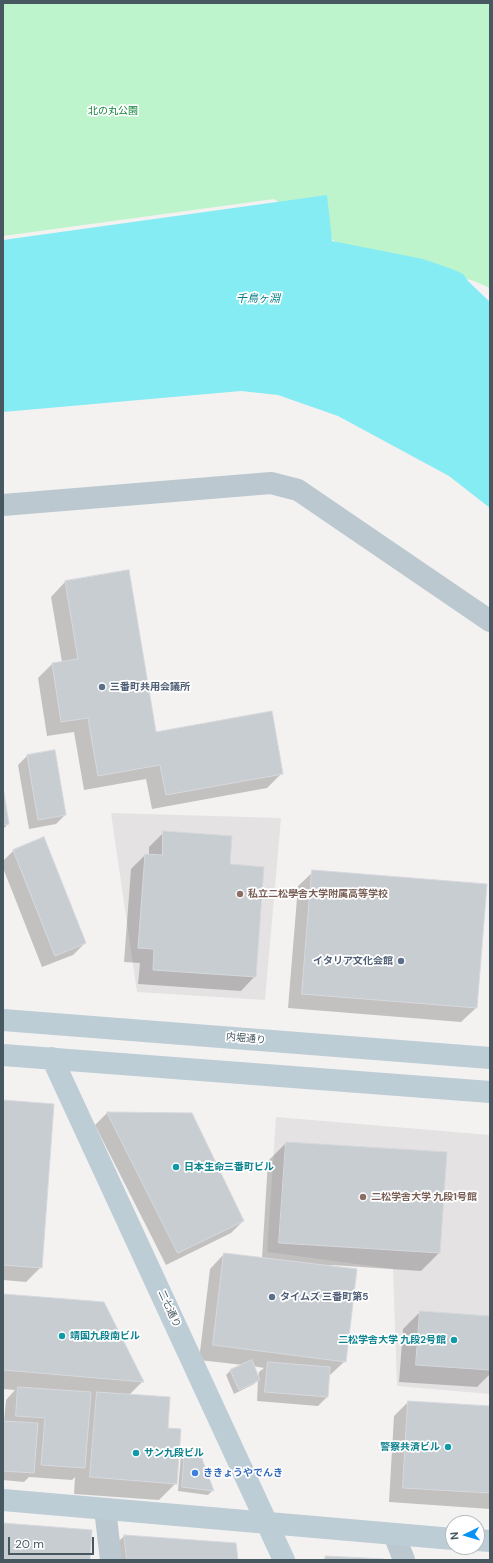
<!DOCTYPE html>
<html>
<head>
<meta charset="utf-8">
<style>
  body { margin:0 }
  #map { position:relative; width:493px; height:1563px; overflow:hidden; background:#f4f1f1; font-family:"DM Sans",sans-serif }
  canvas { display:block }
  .frame { position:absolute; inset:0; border:4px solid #475860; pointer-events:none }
  .north { position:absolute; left:445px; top:1515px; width:40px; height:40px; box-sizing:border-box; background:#fff; border:1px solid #b5bcbf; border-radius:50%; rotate:265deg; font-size:11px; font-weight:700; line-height:16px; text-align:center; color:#475860 }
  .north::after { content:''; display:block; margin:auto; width:14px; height:18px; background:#0990f5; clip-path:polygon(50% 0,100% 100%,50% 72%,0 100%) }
  .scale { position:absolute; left:8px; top:1537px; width:86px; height:18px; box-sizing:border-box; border:2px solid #475860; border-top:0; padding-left:5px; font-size:12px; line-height:14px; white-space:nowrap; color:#475860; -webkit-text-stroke:3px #fff; paint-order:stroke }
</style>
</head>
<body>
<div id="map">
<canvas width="493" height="1563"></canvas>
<div class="frame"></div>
<div class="north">N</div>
<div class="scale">20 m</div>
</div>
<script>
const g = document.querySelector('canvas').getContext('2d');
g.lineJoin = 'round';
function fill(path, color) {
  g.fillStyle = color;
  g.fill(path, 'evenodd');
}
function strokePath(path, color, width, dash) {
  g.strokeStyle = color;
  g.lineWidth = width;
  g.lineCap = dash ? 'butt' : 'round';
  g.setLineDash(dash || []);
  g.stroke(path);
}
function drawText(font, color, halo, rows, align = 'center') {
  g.font = font + ' "DM Sans","Noto Sans JP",sans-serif';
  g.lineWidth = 3.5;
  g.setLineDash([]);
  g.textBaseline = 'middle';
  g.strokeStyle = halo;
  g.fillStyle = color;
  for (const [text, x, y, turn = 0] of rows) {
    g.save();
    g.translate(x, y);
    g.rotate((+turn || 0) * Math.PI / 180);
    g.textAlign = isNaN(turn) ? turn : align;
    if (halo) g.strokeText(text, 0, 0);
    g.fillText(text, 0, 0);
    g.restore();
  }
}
const education = new Path2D(`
  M111 813 281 818 265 1000 137 992Z
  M276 1117 490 1135V1394L397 1386 393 1269 267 1252Z`);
const green = new Path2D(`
  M3 3H490V288L474 281 336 242 274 199 3 236Z`);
const water = new Path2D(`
  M327 195 332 241 423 259 452 269 463 274 469 282 490 302V508L449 476 338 416 278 395 241 391 3 412V240Z`);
const shadow = new Path2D(`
  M65 582 155 733 282 773 267 788 152 809 146 779 84 790 74 732 47 736 38 678 52 664 62 662 51 597Z
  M27 756 65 815 56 824 29 829 18 765Z
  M3 793 8 824 3 829Z
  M164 832 229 865 255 976 241 991 138 984 140 963 124 962 131 869 145 855H149V847Z
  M43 839 85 943 73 955 42 967 3 868V861L13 851Z
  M313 872 476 1008 461 1022 288 1008 298 886Z
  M3 1101 41 1267 26 1282 3 1280Z
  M107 1113 191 1114 243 1221 231 1233 166 1265 95 1125Z
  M286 1143 439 1253 421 1271 331 1265 345 1361 329 1376 327 1397 318 1406 257 1401 258 1380 254 1384 234 1394 226 1375 230 1371 243 1365 199 1360 210 1269 224 1254 262 1258 268 1161ZM253 1366 264 1368 259 1372 258 1379Z
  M3 1295 103 1303 142 1382 129 1395 167 1429 176 1483 159 1500 74 1494 75 1477 72 1480 29 1477 24 1482 3 1480V1422H4L6 1400 15 1390 3 1389Z
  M420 1312 490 1317V1374L477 1387 399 1382 403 1329Z
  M408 1402 490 1407V1509L389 1502 394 1416Z
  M185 1450 198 1452 212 1491 208 1495 178 1491 181 1455Z
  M124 1536 237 1560H108L107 1553Z`);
const building = new Path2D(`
  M129 570 156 732 272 711 283 774 166 795 160 765 98 776 88 718 61 722 52 663 78 659 65 581Z
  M55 750 66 815 38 820 27 755Z
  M3 787 9 824 3 825Z
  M163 831 232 836 230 864 264 867 256 977 153 970 154 949 138 948 145 854 162 855Z
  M44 837 86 943 55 956 13 850Z
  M312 870 487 884 477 1008 302 994Z
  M3 1100 54 1104 42 1268 3 1265Z
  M107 1112 192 1113 244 1221 178 1253Z
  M286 1142 447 1152 440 1253 279 1243Z
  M224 1253 357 1269 346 1362 213 1345Z
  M3 1294 104 1302 144 1382 3 1370Z
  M420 1311 490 1316V1370L416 1365Z
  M252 1360 260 1380 239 1390 230 1370Z
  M268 1362 330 1367 328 1397 265 1392Z
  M18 1387 91 1392 85 1468 41 1465 45 1418 16 1416Z
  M97 1392 170 1397 168 1428 181 1429 177 1484 90 1477Z
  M408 1401 490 1406V1493L403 1488Z
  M3 1421 38 1423 34 1473 3 1471Z
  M185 1449 199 1451 214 1491 182 1487Z
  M3 1523 92 1530 90 1560H3Z
  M124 1535 236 1543 238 1560H127Z
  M326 1556 384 1559 385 1560H324Z`);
const street = new Path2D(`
  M3 505 271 483 298 490 490 621
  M105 1509 111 1560
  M394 1534 404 1560`);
const secondary = new Path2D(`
  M3 1020 490 1058
  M3 1055 490 1092
  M52 1058 284 1560
  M3 1500 453 1539
  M477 1540 490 1541`);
const markers = [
  [102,687,4,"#5c6f8a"],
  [240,894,4,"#8d6e63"],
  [401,961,4,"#5c6f8a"],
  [176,1167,4,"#0f9aa8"],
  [363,1197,4,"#8d6e63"],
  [272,1297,4,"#5c6f8a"],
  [62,1336,4,"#0f9aa8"],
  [454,1340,4,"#0f9aa8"],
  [448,1447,4,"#0f9aa8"],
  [136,1453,4,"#0f9aa8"],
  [195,1473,4,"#3f7fe0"]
];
const parkNames = [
  ["北の丸公園",113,111]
];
const serviceNames = [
  ["三番町共用会議所",110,687],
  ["イタリア文化会館",393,961,"right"],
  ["タイムズ 三番町第5",280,1297]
];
const educationNames = [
  ["私立二松學舎大学附属高等学校",248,894],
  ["二松学舎大学 九段1号館",371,1197]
];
const streetNames = [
  ["内堀通り",246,1039,5],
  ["二七通り",169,1309,65]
];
const cultureNames = [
  ["日本生命三番町ビル",184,1167],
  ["靖国九段南ビル",70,1336],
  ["二松学舎大学 九段2号館",446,1340,"right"],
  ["警察共済ビル",440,1447,"right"],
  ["サン九段ビル",144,1453]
];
const shopNames = [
  ["ききょうやでんき",203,1473]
];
const waterNames = [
  ["千鳥ヶ淵",258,299]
];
fill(education, '#e5e2e3');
fill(green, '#bdf4cb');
fill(water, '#86ecf4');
fill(shadow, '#0003');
fill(building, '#c8cdd1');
strokePath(building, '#d5d8dd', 1);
strokePath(street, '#bbc8cf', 22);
strokePath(secondary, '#bdcdd6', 22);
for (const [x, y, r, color] of markers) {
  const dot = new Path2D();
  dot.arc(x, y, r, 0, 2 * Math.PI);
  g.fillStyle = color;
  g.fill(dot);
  strokePath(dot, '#fff', 1.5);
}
drawText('10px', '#0f843a', '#fff', parkNames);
drawText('bold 10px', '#4e5e75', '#fff', serviceNames, 'left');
drawText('bold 10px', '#785e54', '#fff', educationNames, 'left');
drawText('10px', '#475860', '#fff', streetNames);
drawText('bold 10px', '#0d838f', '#fff', cultureNames, 'left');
drawText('bold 10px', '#366cbe', '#fff', shopNames, 'left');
drawText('italic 11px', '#057e87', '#fff', waterNames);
</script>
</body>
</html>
